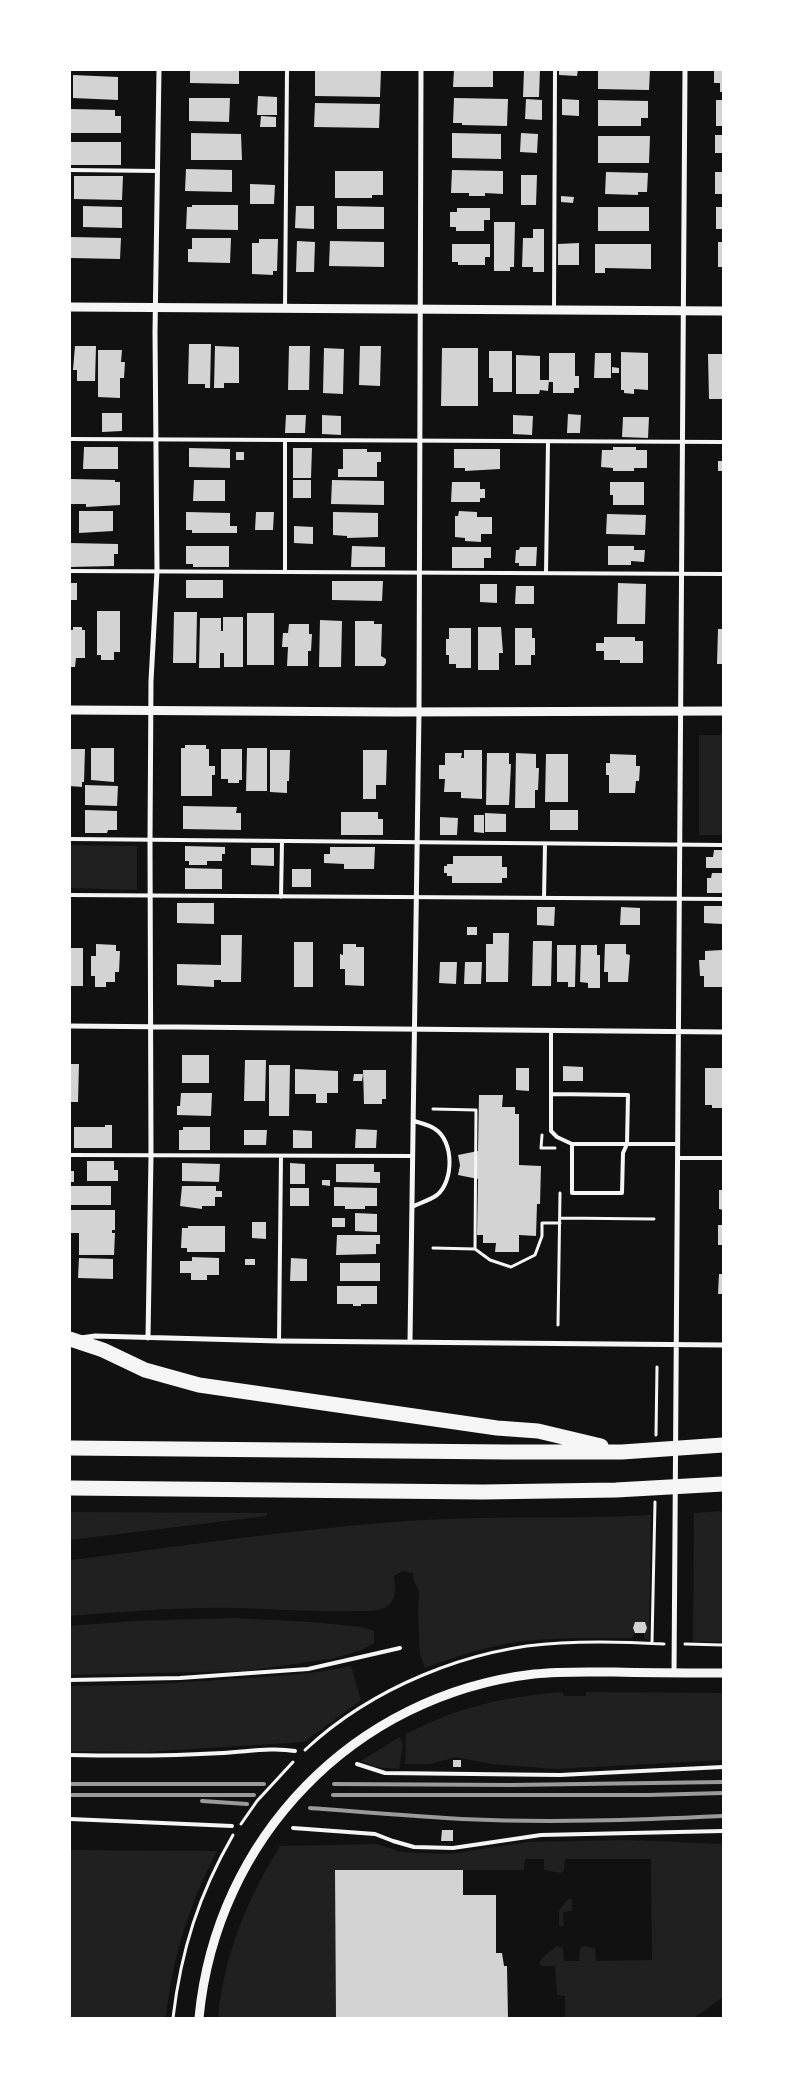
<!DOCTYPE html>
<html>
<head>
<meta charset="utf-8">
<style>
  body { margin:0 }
  #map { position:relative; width:793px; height:2088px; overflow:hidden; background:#111; font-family:"Fira Sans",sans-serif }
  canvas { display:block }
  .frame { position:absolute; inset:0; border:71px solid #fff; pointer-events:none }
</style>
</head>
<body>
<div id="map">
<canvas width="793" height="2088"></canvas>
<div class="frame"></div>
</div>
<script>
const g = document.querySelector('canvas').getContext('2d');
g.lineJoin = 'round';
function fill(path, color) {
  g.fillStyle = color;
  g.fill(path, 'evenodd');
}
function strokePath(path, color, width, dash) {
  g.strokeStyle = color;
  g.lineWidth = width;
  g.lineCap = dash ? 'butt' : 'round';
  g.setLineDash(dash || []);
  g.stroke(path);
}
const green = new Path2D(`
  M699 735H723V835H699Z
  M70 845 137 846V890L70 888Z
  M723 1511V1642H693L694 1513Z
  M70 1512 267 1513V1516L70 1540Z
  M651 1515 649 1640 644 1638V1633L647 1628 645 1622H636L633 1628 635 1633 632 1638C596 1638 560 1637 525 1641 491 1645 457 1656 425 1668L420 1654 418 1615 419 1591 414 1581 413 1573 403 1571 394 1576C395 1587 398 1600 386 1607 378 1612 363 1611 353 1611 313 1612 274 1609 234 1608 179 1607 125 1612 70 1616V1560C194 1545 318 1525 443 1519 512 1516 582 1519 651 1515Z
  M234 1618 312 1622 362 1627 374 1631V1643L362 1650 331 1659 244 1671 70 1675V1626L133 1621Z
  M351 1666 361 1700 304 1742 145 1752 70 1751V1686C125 1686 179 1683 233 1679 273 1676 311 1675 351 1666Z
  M563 1692 564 1696H586V1692L723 1693V1760L556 1769 491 1764 456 1757 430 1764H405L406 1734C461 1706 503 1697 563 1692Z
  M399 1737 403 1744 399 1769 375 1767 361 1761Z
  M629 1840 723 1844V1997L694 2018H565V1996L557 1995 555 1966H541L539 1964 542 1958 557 1946 563 1948 564 1961H579L580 1948 583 1946 595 1948 596 1961 652 1960 651 1859H565L564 1871 560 1873 544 1870V1859H525L524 1870H336V2018H218C224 1955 247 1899 280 1846L377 1844 401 1852 450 1854 527 1842Z
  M70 1850 217 1851C189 1904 172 1959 166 2018H70Z
  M569 1898 572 1900V1911L563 1912 564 1925 561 1927 559 1925V1910Z`);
const building = new Path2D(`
  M190 70H239V84L190 83Z
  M315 70H381L380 97 315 96Z
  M454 70H493V87H453Z
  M524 70H540L539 97H523Z
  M559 70H578L577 76 559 75Z
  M598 70H650L649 90 598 89Z
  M714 70H723V92H720V83H714Z
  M73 75 118 77V100L73 98Z
  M258 96 277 97V115H257Z
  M189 98H230L229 122 189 121Z
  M454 98 508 99 507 126 462 125V123H453Z
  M526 99 542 100V120L525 119Z
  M562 99 579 100V116L562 115Z
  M598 100 648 101V118H641V126H598Z
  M716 100H723V126H716Z
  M315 103 380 104 379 128 314 127Z
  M70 109 115 110V116H121V133H70Z
  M261 116 276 117V127H260Z
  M191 133 241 134 242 160H191Z
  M452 133 501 134V159L452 158Z
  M521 133 538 134 537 153 520 152Z
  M715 135H723V153H715Z
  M598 136H650L649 163H598Z
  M70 142H121V165H70Z
  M186 169 232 170V192L185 191Z
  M452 170 503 171V194L485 193V196H469V193H451Z
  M335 171H383V195H372V198H335Z
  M606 172 648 173 647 192H638V195L605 194Z
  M715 172H723V194H715Z
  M521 175H537L536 205H521Z
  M74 176H123L122 200 74 199Z
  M250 184 275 185 274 204H250Z
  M561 196 574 197 573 203 561 202Z
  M192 205H238V230L186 229 187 207H192Z
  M83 206 122 207V228L83 227Z
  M296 206H314V229L295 228Z
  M337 206 384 207V229H337Z
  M598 207H649V231H598Z
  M716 207H723V229H716Z
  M457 208H490V220H484V231H456V227H450V212H457Z
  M494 222H515L514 267H510V271H494Z
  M533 229H544V272H533V267H522L523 238H533Z
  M71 237 121 238 120 259 71 258Z
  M192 238H231L230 263 188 262V249H192Z
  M259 239H278L277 271H273V275L252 274V243H259Z
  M297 241 315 242 314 272H296Z
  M330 241 384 242V267L329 266Z
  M718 242H723V267H718Z
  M579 243V265H558V244Z
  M452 244H490V257H485V265H458V262H452Z
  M595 244H651V269L605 268V273H595Z
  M189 344H211L210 388H205V384H188Z
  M75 346H96L95 381H77V370H73Z
  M215 346 239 347V383H224V388H214Z
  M289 346H310L309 390H288Z
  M360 346H381L380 386 359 385Z
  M324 348 344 349 343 394 323 393Z
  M442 348H478V406H441Z
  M98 350H122L121 362H125L124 378H120V398L98 397Z
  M489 351H512V392H493V378H489Z
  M621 352 648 353V390L634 389V394L624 393V390H621Z
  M549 353H575V376H579V388H574V393H553V382H549Z
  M595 353H611V378H594Z
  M708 354H723V399H709Z
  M516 355 540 356V380H549L548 391 540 390 539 394H516Z
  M612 367 619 368V373H612Z
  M102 413H122V431L102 432Z
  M568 414 581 415 580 433H567Z
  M286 415H306L305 433H285Z
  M322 415 341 416V435L322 434Z
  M513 415 533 416 532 435 513 434Z
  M623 417H649L648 438 622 437Z
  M84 447H118V469H83Z
  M613 447H636V450H647V468H634V471H613V468L601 467 602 450H613Z
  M189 448 230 449V468L189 467Z
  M293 448H312L311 478H293Z
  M343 449H367V452H381V462H377V477H338V469H343Z
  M454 449H500V469L465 471V468H454Z
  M236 452H244V460H236Z
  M718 461H723V471H718Z
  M71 479 115 480V482H120V505L86 507V504H71Z
  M194 480H225V501H193Z
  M293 480H311V498H293Z
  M332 480 384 481V505L331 504Z
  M452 482H480V489H485V498H480V502H451Z
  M610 482H644V505H613V495H610Z
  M79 511H113V531L79 533Z
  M459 511 477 512V517H492V534H481V542L465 541V538L455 537V516H458Z
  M186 512 230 513V526H237V533H192V530H186Z
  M256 512H274L273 530H255Z
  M333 512 378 513V537L347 538V536L333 535Z
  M607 514 646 515 645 535 606 534Z
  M294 526 313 527V544L294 543Z
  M70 543 118 544V554H114V566L70 567Z
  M186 546H229V567H193V564H186Z
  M352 546 385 547V567H351Z
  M608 546H634V550H645L644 562 631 561V565H608Z
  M452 547H491V558H484V568H452Z
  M520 547H537L536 566H519V563H515L516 550H519Z
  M186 580H223V598H186Z
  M332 581H383L382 601 332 600Z
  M70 583H77V600H70Z
  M618 583 646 584 645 624H617Z
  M480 584H497V603L480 602Z
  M516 586H534V604H515Z
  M97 611H120V652H114V660H101V655H97Z
  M174 612H197L196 663H173Z
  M247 613H274V665H247Z
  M223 617H243V667H224V653H220V668H199L200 618H221V631H223Z
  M320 620 342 621 341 667H319Z
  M355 621H374V624H382L381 656 386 659V663L384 666H355Z
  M289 624H309V634H312L311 651H308V666H287L288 647H282L283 633H288Z
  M73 627H82V630H85V658H76L75 667H70V630H73Z
  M478 627H501L503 653H499V670H478Z
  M449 628H471V668H456V664H449V655H446V639H449Z
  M515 628H532V638H535V655H531V665H515Z
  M718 629H723V664H717Z
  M604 637H635V641H643V663H620V660H604V651H596V643H604Z
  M185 745H206V749H209V766H215V775H212V796H181V748H185Z
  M91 748H114V782L91 780Z
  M247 748H267V791H246Z
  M70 749H85L84 782H82V787L70 786Z
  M221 749H242V780H239V783H228V779H221Z
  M270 750H290L289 781H287V793L270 792Z
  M363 750H387L386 785H376V799H363Z
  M464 750H482V799L461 798V792H444L445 779H439V765H445V753H462L461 758H464Z
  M487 753H509V764H511L509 805H486Z
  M516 753 536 754V768H539L538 790H535V808H515Z
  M546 754H568V802H545Z
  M610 754 636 755V766H640L639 781H636L635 793H609V775H606V763H610Z
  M85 785 118 786 117 806 85 805Z
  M183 806 237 807 236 813H241V830L183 829Z
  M85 810 117 811V830H108L107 833H85Z
  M550 810H578V830H550Z
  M341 812H378V819H383V835H341Z
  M485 813 506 814V832H485Z
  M474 815H484V833L474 832Z
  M440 817 458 818 457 835H440Z
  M185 846 225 847V854H222V861H207V865H189V861H185Z
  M330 847H375L374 869H344V864L324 863V854H330Z
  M251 848H274V866L251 865Z
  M714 850H723V868H706V857H713Z
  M453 856H502V867H507V878H502V883H452V876H447V873H444V866H447V864H453Z
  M185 868 222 869V889H185Z
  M292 869H311V887H292Z
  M712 873H723V893H707V878H711Z
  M177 903H214V924L177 923Z
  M704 906H722V924L704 923Z
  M537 907H555L554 926 537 925Z
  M621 907 640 908V925H620Z
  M467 927H477V935H467Z
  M493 933H509L508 982H486V944H493Z
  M221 935H242L241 982H221V980H214V987L177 985V964L221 965Z
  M533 941H552L551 986H532Z
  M294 942H313V987H294Z
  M96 944 116 945V951H120L119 972H115V982H106V987H95V976H91V956H96Z
  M343 944H356V947H364V986L345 985V969H340V954L343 955Z
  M605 944H626V954L630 955 628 982H608V972H604Z
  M557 945H576L575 987H568V982H557Z
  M581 945H597V955H600V988H588V983L580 982Z
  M70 948H83V986H70Z
  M722 950V987H704V976H700L699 960H705V951Z
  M440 962H457L456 984 439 983Z
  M465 962H482L481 984H464Z
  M182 1055H209V1083H182Z
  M245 1060H266L265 1101H244Z
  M70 1064H79L78 1102H70Z
  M269 1065H290L289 1116H269Z
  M563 1066 583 1067V1081H563Z
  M516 1068H529V1091L516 1090Z
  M705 1068H723V1108H712V1105H705Z
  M295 1069 338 1071V1093H327V1103H316V1094H295Z
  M363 1070H386V1099H382V1104H364Z
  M354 1074H363L362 1081H353Z
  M181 1093H212L211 1116 177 1115V1106H180Z
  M479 1095H503L502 1107H515V1114H519V1165L541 1166 540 1204H537L536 1236 519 1235V1252H495L496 1243H483V1235H477L478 1179 458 1175 460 1165 458 1155 478 1151Z
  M105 1125H112V1148H74V1127H105Z
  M183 1127H210V1150H179V1130H183Z
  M356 1129 377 1130 376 1148H355Z
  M244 1130H267L266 1145H244Z
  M293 1130 312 1131V1148H293Z
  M87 1161H114V1170H118V1181H87Z
  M182 1163 220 1164 219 1182 182 1181Z
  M290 1163 305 1164V1184H290Z
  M336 1164H374V1172H380V1183L336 1182Z
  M70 1171H74V1182H70Z
  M322 1180H330V1186L322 1185Z
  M70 1186H111V1205H70Z
  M182 1186H216V1191H222V1197H215V1206H202V1209L180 1206Z
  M334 1187 377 1188V1206H365V1209H345V1206H334Z
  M290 1188H309V1206H290Z
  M719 1190H723V1210L719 1209Z
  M70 1210H115V1230H112V1233H115L114 1255H79V1233H70Z
  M355 1213 377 1214V1232L355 1231Z
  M332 1218H345V1227H332Z
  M252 1222H266V1239L252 1238Z
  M718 1225H723V1245H718Z
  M188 1226H225V1252H187V1248H181L182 1228H188Z
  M337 1235H380V1244H376V1254L336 1255Z
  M192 1257 219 1258V1275H207V1280H191V1273H180V1261H192Z
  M79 1258 113 1259V1279L78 1278Z
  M291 1258 307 1259V1281H290Z
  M245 1259H255V1265H245Z
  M340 1263H380V1281H340Z
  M719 1274H723V1294H718Z
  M337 1286H377V1304H361V1306H353V1304H337Z
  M635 1622H645L647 1628 645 1633H635L633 1628Z
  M453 1760H461V1767H453Z
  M442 1830H453V1841H441Z
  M335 1870H463V1895H496V1953H502L504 1966H507L508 2018H336Z`);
const path = new Path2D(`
  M433 1109 476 1110 475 1249 490 1260 511 1267 535 1255 542 1236V1223H560
  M542 1135 541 1148H555
  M560 1218 654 1219
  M433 1248 475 1249
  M558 1325 560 1193
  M656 1435 657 1367
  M652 1643 655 1502
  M685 1644 723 1645
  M305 1750C371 1688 470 1647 561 1643 595 1641 630 1642 664 1644
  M241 1824 257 1801 293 1762
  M173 2018C181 1950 199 1894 233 1835`);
const service = new Path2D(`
  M70 170 158 171
  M285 309 287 70
  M554 310 555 70
  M70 439 723 442
  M285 441V572
  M70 571 723 574
  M546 573 548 442
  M70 839 723 845
  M70 895 723 899
  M281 897 282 841
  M544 898 545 844
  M551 1031V1131L557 1137 572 1144
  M552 1094 628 1095 627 1144 623 1153 622 1193H572V1144C607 1144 642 1144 678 1144
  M70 1155 413 1156
  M678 1158H723
  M412 1207C420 1203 430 1200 437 1195 454 1181 454 1141 435 1129 430 1125 420 1123 414 1121
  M279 1341 281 1156
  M70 1680 180 1678 308 1669 400 1648
  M70 1755C121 1756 172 1756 223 1753 247 1752 271 1747 295 1751
  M357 1764 385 1773 560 1775 723 1767
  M70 1819 232 1826
  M293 1828 375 1834 393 1841 414 1847 453 1848 541 1835 723 1831`);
const minor = new Path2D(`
  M70 1026 723 1032
  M81 1338 95 1336 279 1341 723 1345
  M148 1338 151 1156 150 840 151 681 157 571 155 332 159 70
  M410 1341 419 712 421 70
  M674 1673 685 70`);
const tertiary = new Path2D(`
  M70 307 723 311
  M70 710 396 712 723 711
  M199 2018C216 1838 354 1695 534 1674 561 1671 587 1672 614 1672 650 1673 687 1673 723 1673`);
const motorway = new Path2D(`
  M70 1339 103 1350 145 1370 199 1385 497 1428 538 1431 601 1446
  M70 1448 507 1452H622L723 1445
  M70 1488 483 1492 616 1490 723 1484`);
const rail = new Path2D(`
  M70 1784H264
  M334 1784 511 1785 723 1782
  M70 1795H254
  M333 1795H648L723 1793
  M202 1801 247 1804
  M310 1808C361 1812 411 1816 462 1819 549 1823 636 1820 723 1816`);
fill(green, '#202020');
fill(building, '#d3d3d3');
strokePath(path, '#f5f5f5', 3);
strokePath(service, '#f5f5f5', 4);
strokePath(minor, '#f5f5f5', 5);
strokePath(tertiary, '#f5f5f5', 9);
strokePath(motorway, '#f5f5f5', 15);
strokePath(rail, '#9a9a9a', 4);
</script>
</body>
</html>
